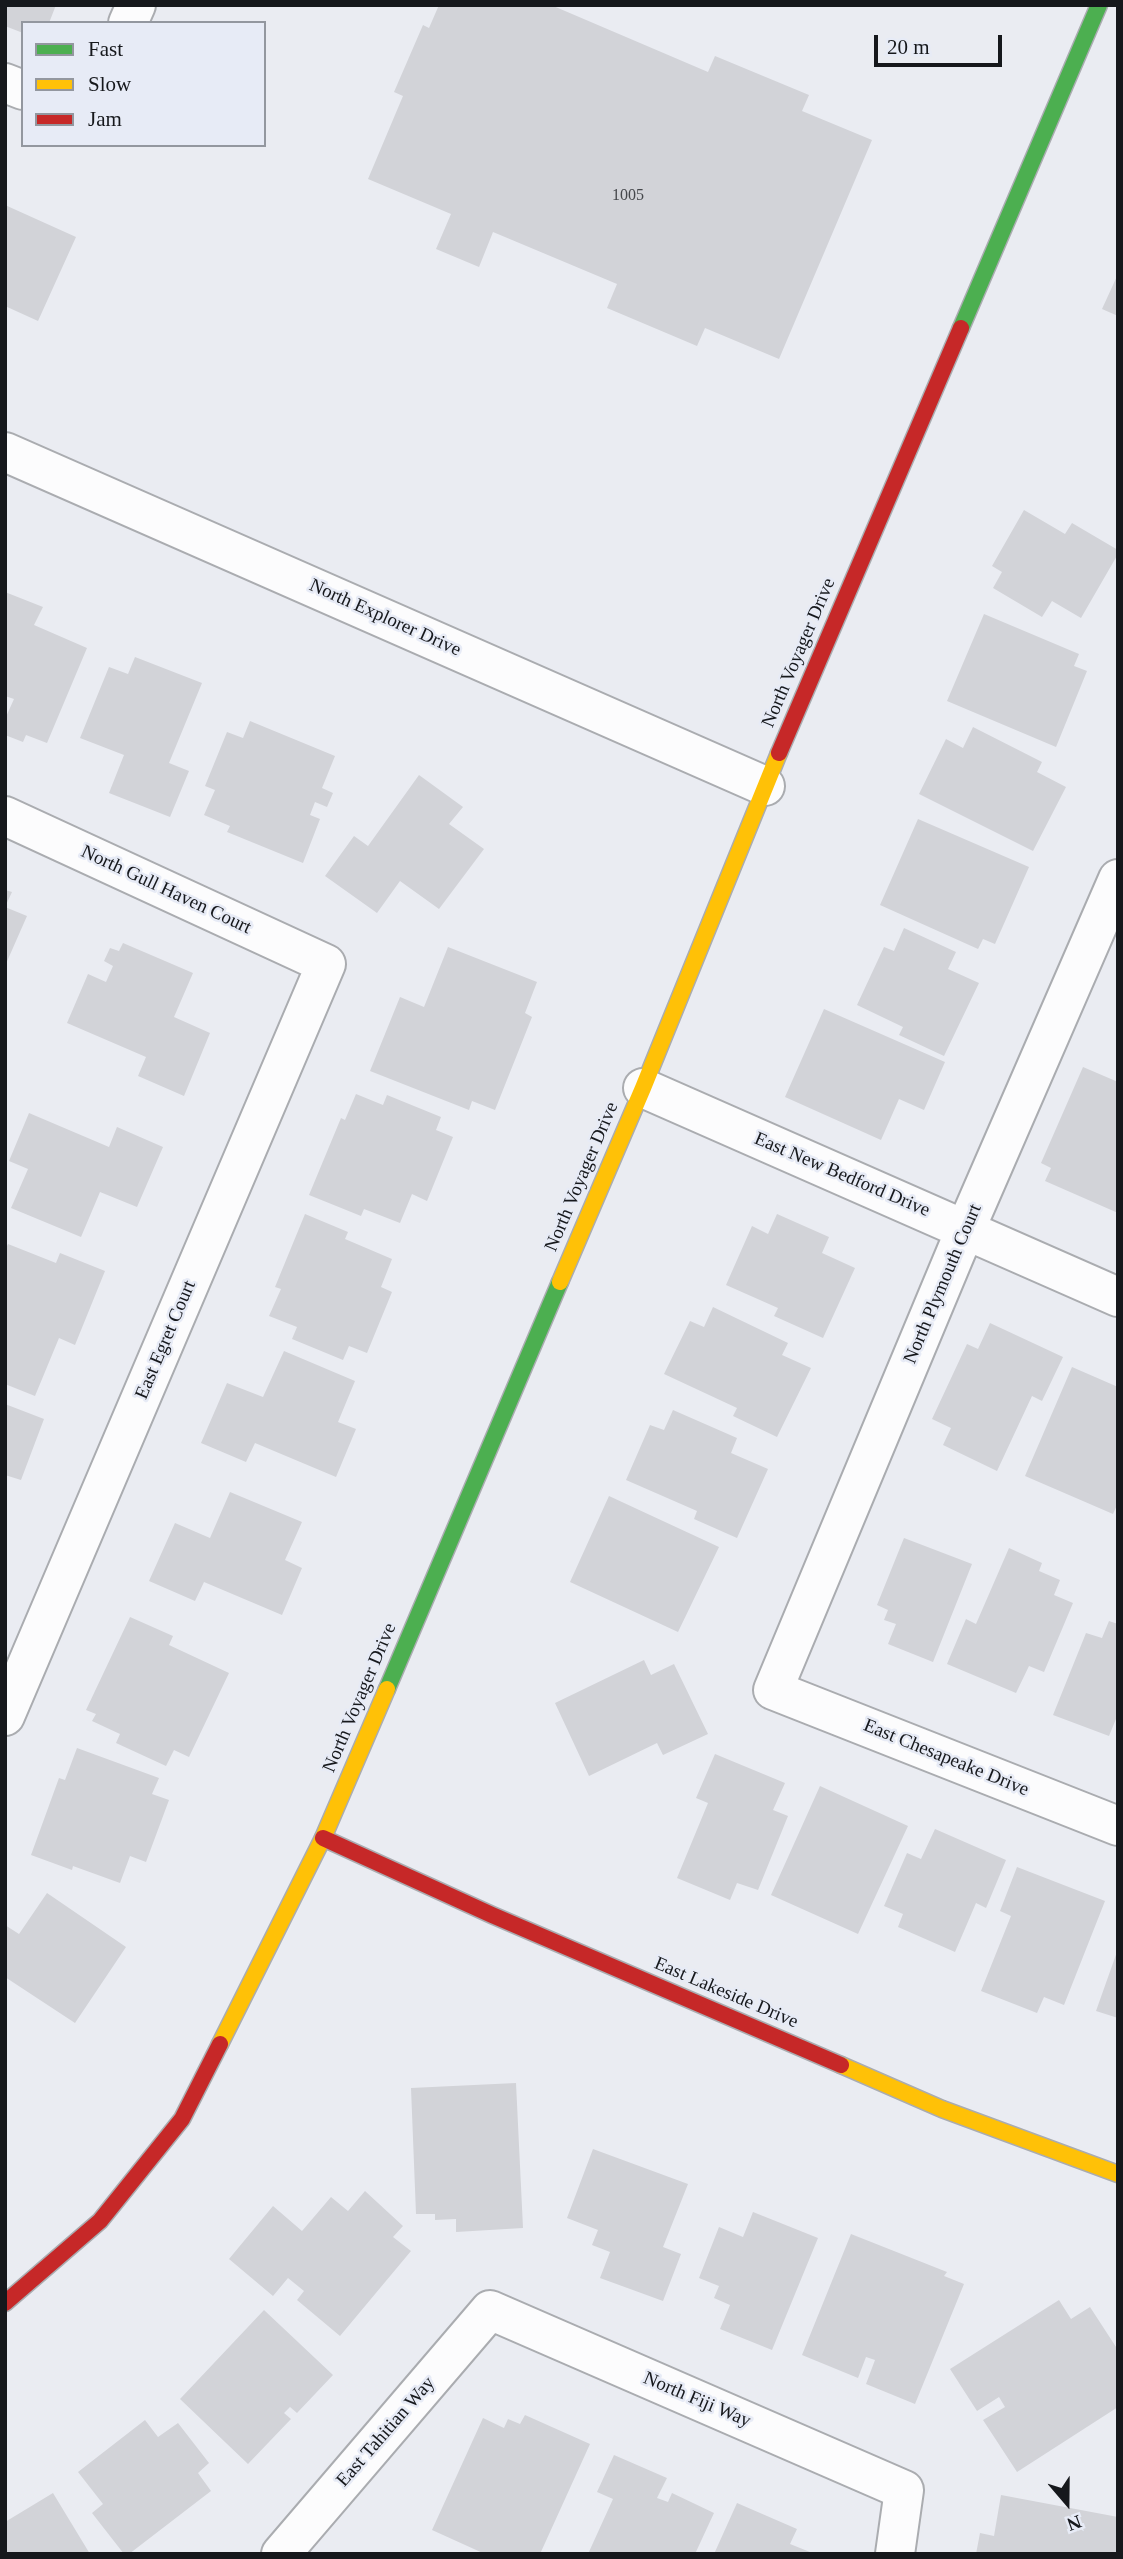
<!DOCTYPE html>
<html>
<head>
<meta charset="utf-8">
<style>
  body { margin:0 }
  #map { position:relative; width:1123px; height:2559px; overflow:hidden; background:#eaecf2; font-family:Georgia,serif }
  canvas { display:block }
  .frame { position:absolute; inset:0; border:7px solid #16181c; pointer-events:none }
  .legend { position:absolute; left:21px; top:21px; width:245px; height:126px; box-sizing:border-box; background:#e7ebf6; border:2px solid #93979f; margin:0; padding:9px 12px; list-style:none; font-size:21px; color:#16181c }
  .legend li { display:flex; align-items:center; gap:14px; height:35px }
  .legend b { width:35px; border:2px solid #93979f }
  .north { position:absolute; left:1032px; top:2468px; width:70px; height:70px; -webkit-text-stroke:5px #e7ebf6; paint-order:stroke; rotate:160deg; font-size:19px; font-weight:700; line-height:28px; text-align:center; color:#16181c }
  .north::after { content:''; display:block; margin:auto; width:24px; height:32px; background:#16181c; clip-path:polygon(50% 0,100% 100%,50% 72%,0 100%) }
  .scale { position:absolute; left:874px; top:35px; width:128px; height:32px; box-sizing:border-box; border:4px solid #16181c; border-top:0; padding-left:9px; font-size:21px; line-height:24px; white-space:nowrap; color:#16181c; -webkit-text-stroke:5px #e7ebf6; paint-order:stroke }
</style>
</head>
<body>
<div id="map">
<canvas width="1123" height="2559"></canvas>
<div class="frame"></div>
<ul class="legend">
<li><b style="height:9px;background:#4caf50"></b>Fast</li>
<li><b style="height:9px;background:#ffc107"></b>Slow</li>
<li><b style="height:9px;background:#c62828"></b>Jam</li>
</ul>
<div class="north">N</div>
<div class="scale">20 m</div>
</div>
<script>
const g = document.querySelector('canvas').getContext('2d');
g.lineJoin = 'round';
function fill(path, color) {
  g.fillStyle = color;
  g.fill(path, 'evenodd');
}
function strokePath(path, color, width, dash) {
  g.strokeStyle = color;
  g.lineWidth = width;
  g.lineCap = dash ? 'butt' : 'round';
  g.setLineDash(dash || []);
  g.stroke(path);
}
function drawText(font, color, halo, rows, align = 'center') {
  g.font = font + ' Georgia,serif';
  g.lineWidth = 5;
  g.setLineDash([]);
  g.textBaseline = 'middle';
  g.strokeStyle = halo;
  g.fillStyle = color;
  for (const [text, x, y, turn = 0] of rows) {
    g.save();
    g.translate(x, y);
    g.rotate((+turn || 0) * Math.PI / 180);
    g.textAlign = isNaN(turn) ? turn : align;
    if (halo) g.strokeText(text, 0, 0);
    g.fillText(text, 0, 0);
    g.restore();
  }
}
const building = new Path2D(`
  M5 5H56L49 23H23V33L5 26Z
  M439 5H551L708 72 715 56 809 95 802 111 872 140 779 359 705 328 697 346 607 308 617 284 493 232 479 267 436 249 451 214 368 179 403 96 394 92 423 25 429 28Z
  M5 205 76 237 38 321 5 306Z
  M1118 274V316L1102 309Z
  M1024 510 1065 534 1072 523 1118 550V554L1081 618 1052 601 1042 617 993 588 1002 572 992 566Z
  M5 592 43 607 34 625 87 648 47 743 26 735 23 742 5 735V719L14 699 5 696Z
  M984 614 1079 654 1074 666 1087 671 1056 747 947 701Z
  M135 657 202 683 169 763 189 771 170 817 109 793 124 755 80 738 109 667 128 674Z
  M250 721 335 756 322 788 333 793 327 807 315 802 310 815 320 819 303 863 227 832 230 826 204 815 215 790 205 786 227 732 243 738Z
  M973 727 1042 762 1037 772 1066 787 1033 851 919 794 946 739 963 748Z
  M419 775 463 807 449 824 484 849 439 909 400 881 377 913 325 876 354 836 368 846Z
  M918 819 1029 867 995 944 983 939 978 949 880 905Z
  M5 890 12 892 5 907 27 916 5 966Z
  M904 928 956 952 948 969 979 983 944 1056 899 1035 903 1027 857 1005 884 947 894 951Z
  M123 943 193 973 174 1017 210 1033 184 1096 138 1076 146 1057 67 1023 88 974 106 982 113 966 104 961 110 948 119 951Z
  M448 947 537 982 525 1013 532 1017 495 1110 472 1101 469 1110 370 1071 400 997 424 1007Z
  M824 1009 945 1062 924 1110 899 1099 881 1140 785 1097Z
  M1083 1067 1118 1082V1213L1045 1181 1051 1168 1041 1163Z
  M356 1094 383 1105 387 1095 441 1117 436 1130 453 1137 427 1201 412 1194 400 1223 364 1209 361 1216 309 1195 341 1118 345 1120Z
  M29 1113 109 1147 117 1127 163 1147 137 1207 100 1192 81 1237 11 1208 28 1169 9 1161Z
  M305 1214 348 1232 345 1239 392 1259 381 1287 392 1292 367 1353 349 1346 343 1360 292 1339 297 1327 269 1316 281 1289 275 1287Z
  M777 1214 829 1237 822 1253 855 1268 823 1338 774 1316 778 1308 726 1285 752 1226 768 1234Z
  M8 1244 56 1263 60 1253 105 1271 75 1345 59 1338 35 1396 5 1384V1250Z
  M713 1307 788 1343 782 1355 811 1368 777 1437 733 1416 737 1408 664 1374 690 1321 704 1327Z
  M990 1323 1063 1357 1042 1401 1032 1396 997 1471 943 1445 951 1428 932 1419 967 1344 978 1349Z
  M284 1351 355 1381 338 1422 356 1429 336 1477 255 1443 246 1462 201 1443 227 1383 263 1397Z
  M1072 1367 1118 1387V1503L1113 1514 1025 1476Z
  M5 1404 44 1419 21 1480 5 1475Z
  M673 1410 737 1438 731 1453 768 1469 737 1538 694 1519 697 1511 626 1480 650 1425 664 1430Z
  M230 1492 302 1522 285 1560 302 1568 282 1615 204 1582 195 1601 149 1581 175 1523 210 1538Z
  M609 1496 719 1547 678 1632 570 1582Z
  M904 1538 972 1564 933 1662 888 1644 896 1624 884 1620 888 1610 877 1605Z
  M1009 1548 1042 1563 1039 1571 1060 1580 1054 1595 1073 1603 1044 1672 1029 1666 1016 1693 947 1664 966 1619 976 1624Z
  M130 1617 173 1636 169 1645 229 1673 189 1757 174 1750 166 1766 116 1743 120 1734 92 1721 96 1714 86 1710Z
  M1109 1621 1118 1624V1714L1109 1736 1053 1715 1086 1633 1102 1638Z
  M644 1660 651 1675 674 1664 708 1734 663 1755 657 1743 589 1776 555 1703Z
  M77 1748 159 1778 152 1794 169 1800 146 1862 130 1856 120 1883 73 1866 72 1870 31 1855 59 1778 65 1780Z
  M715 1754 785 1783 773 1810 788 1816 758 1890 737 1883 730 1900 677 1878 708 1803 696 1798Z
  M820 1786 908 1826 858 1934 771 1895Z
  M935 1829 1006 1860 986 1908 976 1903 955 1952 898 1927 903 1914 884 1906 907 1853 921 1859Z
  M1017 1867 1105 1901 1064 2005 1044 1997 1037 2013 981 1991 1011 1916 1000 1911Z
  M47 1893 126 1947 75 2023 5 1977V1925L19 1934Z
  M1118 1949V2018L1096 2011Z
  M516 2083 523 2228 456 2232V2219L435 2220V2214H416L411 2088Z
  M593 2149 688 2184 663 2247 681 2254 663 2301 600 2278 610 2252 592 2245 598 2230 567 2218Z
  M365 2191 403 2226 393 2237 411 2251 340 2336 297 2300 304 2291 288 2278 273 2296 229 2259 273 2206 302 2231 331 2197 348 2211Z
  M753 2212 818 2238 772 2350 720 2329 730 2305 714 2298 719 2286 699 2278 719 2227 743 2237Z
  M851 2234 947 2272 944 2276 964 2284 915 2404 866 2384 875 2360 866 2357 858 2378 802 2355Z
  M1059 2300 1071 2319 1090 2307 1118 2350V2407L1017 2472 983 2420 1005 2407 999 2397 977 2411 950 2369Z
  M264 2310 333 2375 297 2413 290 2407 284 2413 291 2419 248 2464 180 2399Z
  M525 2415 590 2444 540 2554H485L432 2530 483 2418 504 2428 508 2419 520 2424Z
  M145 2420 158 2437 178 2423 209 2463 198 2473 211 2491 129 2554H124L92 2513 103 2504 78 2472Z
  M614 2455 667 2478 657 2498 668 2502 672 2493 714 2513 695 2554H588L613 2499 597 2492Z
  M53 2493 90 2554H5V2522Z
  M1001 2495 1118 2517V2554H976L980 2533 994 2536Z
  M737 2503 797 2529 790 2544 815 2554H714Z`);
const street = new Path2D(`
  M128 23 136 5
  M5 83 23 90
  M5 452 765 786
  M5 816 326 964 5 1716
  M1118 879 966 1228 773 1690 1118 1826
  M643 1088 1118 1297
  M281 2554 490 2310 904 2490 895 2554`);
const fast = new Path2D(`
  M961 328 1099 5
  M387 1689 560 1282`);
const slow = new Path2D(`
  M560 1282 643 1088 779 753
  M220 2044 323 1838 387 1689
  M841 2065 942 2109 1118 2174`);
const jam = new Path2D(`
  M779 753 961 328
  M323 1838 492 1915 841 2065
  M5 2303 100 2221 182 2119 220 2044`);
const numberNames = [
  ["1005",628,196]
];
const streetNames = [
  ["North Explorer Drive",385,618,24],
  ["North Voyager Drive",799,653,-67],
  ["North Gull Haven Court",166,890,25],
  ["East New Bedford Drive",842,1175,23],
  ["North Voyager Drive",582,1177,-67],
  ["North Plymouth Court",943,1284,-67],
  ["East Egret Court",166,1340,-67],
  ["North Voyager Drive",360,1698,-67],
  ["East Chesapeake Drive",946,1758,22],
  ["East Lakeside Drive",726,1993,23],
  ["North Fiji Way",697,2400,23],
  ["East Tahitian Way",386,2432,-49]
];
fill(building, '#d2d3d8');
strokePath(street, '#aaacb0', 42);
strokePath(fast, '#aaacb0', 19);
strokePath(slow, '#aaacb0', 19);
strokePath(jam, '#aaacb0', 19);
strokePath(street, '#fcfcfd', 38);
strokePath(fast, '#4caf50', 16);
strokePath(slow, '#ffc107', 16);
strokePath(jam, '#c62828', 16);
drawText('16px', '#45474b', null, numberNames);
drawText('19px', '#16181c', '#e7ebf6', streetNames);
</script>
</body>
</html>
